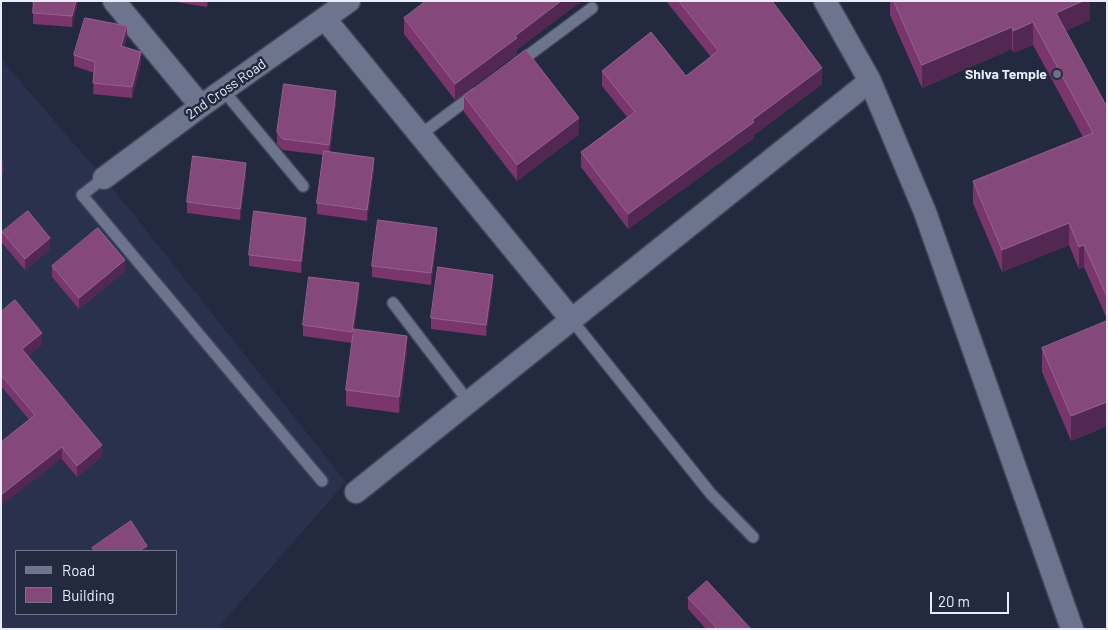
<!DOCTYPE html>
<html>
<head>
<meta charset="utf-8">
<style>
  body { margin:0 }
  #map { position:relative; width:1108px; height:630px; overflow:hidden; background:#23293f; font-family:Barlow,sans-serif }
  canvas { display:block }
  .frame { position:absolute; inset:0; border:2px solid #e8ecfb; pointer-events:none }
  .legend { position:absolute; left:15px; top:550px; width:162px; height:65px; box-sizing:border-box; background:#23293f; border:1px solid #72778a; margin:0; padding:6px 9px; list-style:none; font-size:15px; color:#e8ecfb }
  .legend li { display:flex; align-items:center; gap:10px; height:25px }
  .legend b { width:25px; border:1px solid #72778a }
  .scale { position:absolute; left:930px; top:592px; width:79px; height:22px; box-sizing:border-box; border:2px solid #e8ecfb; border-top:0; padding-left:6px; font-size:15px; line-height:18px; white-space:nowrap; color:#e8ecfb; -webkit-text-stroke:4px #23293f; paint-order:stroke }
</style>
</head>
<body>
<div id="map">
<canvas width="1108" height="630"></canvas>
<div class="frame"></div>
<ul class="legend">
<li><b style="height:6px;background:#6d748e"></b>Road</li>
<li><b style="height:14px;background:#85487b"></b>Building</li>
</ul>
<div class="scale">20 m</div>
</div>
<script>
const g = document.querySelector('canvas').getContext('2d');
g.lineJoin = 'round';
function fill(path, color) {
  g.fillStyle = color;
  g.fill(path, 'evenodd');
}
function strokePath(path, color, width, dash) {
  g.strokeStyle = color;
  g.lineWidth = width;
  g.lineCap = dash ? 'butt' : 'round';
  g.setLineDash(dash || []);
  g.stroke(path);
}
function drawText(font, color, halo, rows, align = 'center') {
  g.font = font + ' Barlow,sans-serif';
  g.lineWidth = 5;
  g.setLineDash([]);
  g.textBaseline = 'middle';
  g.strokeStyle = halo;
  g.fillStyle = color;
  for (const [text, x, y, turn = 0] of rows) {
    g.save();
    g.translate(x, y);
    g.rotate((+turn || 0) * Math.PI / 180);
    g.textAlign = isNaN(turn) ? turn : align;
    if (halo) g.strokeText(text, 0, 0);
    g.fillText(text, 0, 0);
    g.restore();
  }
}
const built = new Path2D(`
  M1 59 114 190 346 482 217 629H1ZM16 551H176V614H16Z`);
const service = new Path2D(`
  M518 63 592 8
  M223 90 303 186
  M420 135 475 94
  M104 178 82 195 322 481
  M393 303 468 401
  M571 319 711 494 753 537`);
const minor = new Path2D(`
  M114 1 201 106
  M825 1 870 81 925 212 1072 629
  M325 19 571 319
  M104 178 201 106 349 1
  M356 492 870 81`);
const wall = new Path2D(`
  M29 1H78L72 27 33 24V3Z
  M170 1H208L207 7Z
  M666 1H772L822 84 754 135V138L628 229 581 167V152L627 117 602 86V71L686 76 711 57Z
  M890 1H1090V20L1065 31 1107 107V319L1084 267 1079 269 1069 245 1002 272 973 203V181L1083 137 1033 45 1013 53 1012 49 922 88 890 15Z
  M404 18 517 50V54L455 100 404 34Z
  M127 37 124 47 141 63 132 98 93 94 94 73 74 66V55Z
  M464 96 579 134 517 181 464 112Z
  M336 103 330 152 374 169 367 221 317 214V203L323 155 283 150 277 144V132Z
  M246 174 240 220 187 213V202Z
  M306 229 301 273 249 266V255Z
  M2 232 50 249 25 270 2 243Z
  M437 239 431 285 372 277V266Z
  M52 266 125 271 79 309 52 277Z
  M493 286 486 336 431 329V318Z
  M359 295 354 329 407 352 399 413 346 406V390L352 343 303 336V325Z
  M1 312 42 344 28 356 102 456 77 477 1 386Z
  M1107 321V426L1071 441 1042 372V348Z
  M688 598 751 629H706L688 609Z`);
const shadedWall = new Path2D(`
  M76 1H78L72 27V16Z
  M561 1H582L517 50V54L455 100V84L515 36Z
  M1083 1H1090V20L1056 35V13Z
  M1033 22V45L1013 53V31Z
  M127 26V37L121 57V46Z
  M1012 27V49L922 88V65Z
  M141 52V63L132 98V87Z
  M822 68V84L754 135V138L628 229V214Z
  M336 91V103L329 156V145Z
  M579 118V134L517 181V165Z
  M374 158V169L367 221V210Z
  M4 160V171L1 173V162Z
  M246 163V174L240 220V209Z
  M306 218V229L301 273V261Z
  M1069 223V245L1002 272V250Z
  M437 228V239L431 285V273Z
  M50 238V249L25 270V259Z
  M1084 245V267L1079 269V247Z
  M125 260V271L79 309V298Z
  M493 275V286L486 336V325Z
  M359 283V295L352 343V332Z
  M42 333V344L22 361V349Z
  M407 336V352L399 413V397Z
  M1107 402V426L1071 441V416Z
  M102 445V456L77 477V466Z
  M62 447V458L1 506V495Z
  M147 546V551H139Z`);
const building = new Path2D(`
  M34 1H76L72 16 33 13Z
  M426 1H561L515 36 517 38 455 84 404 18Z
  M679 1H772L822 68 752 120 754 122 628 214 581 152 635 112 602 71 651 32 686 76 718 51Z
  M894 1H1083L1056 13 1107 107V297L1084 245 1079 247 1069 223 1002 250 973 181 1093 133 1033 22 1013 31 1012 27 922 65Z
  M85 18 127 26 121 46 141 52 132 87 93 83 95 62 74 55Z
  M526 50 579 118 517 165 464 96Z
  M284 84 336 91 329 145 283 139 277 132Z
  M324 151 374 158 367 210 317 203Z
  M193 156 246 163 240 209 187 202Z
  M28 211 50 238 25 259 2 232Z
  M254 211 306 218 301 261 249 255Z
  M378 220 437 228 431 273 372 266Z
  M98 228 125 260 79 298 52 266Z
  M438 267 493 275 486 325 431 318Z
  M309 277 359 283 352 332 303 325Z
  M15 300 42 333 22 349 102 445 77 466 62 447 1 495V442L35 415 1 375V312Z
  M1107 321V402L1071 416 1042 348Z
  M354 329 407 336 399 397 346 390Z
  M131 521 147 546 139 551H95L92 548Z
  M707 581 751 629H714L716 627 688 598Z`);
const markers = [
  [1057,74,5,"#6b7280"]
];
const poiNames = [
  ["Shiva Temple",1047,74]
];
const streetNames = [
  ["2nd Cross Road",226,89,-35]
];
fill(built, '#2a314d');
strokePath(service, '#424658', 14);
strokePath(minor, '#424658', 25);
strokePath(service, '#6d748e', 11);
strokePath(minor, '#6d748e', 22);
fill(wall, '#79356c');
fill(shadedWall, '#522853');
fill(building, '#85487b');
strokePath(building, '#95628f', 1);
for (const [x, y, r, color] of markers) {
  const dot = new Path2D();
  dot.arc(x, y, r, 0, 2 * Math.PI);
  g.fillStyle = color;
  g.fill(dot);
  strokePath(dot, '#23293f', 2);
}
drawText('bold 14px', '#e8ecfb', '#23293f', poiNames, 'right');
drawText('14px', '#e8ecfb', '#23293f', streetNames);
</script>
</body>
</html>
